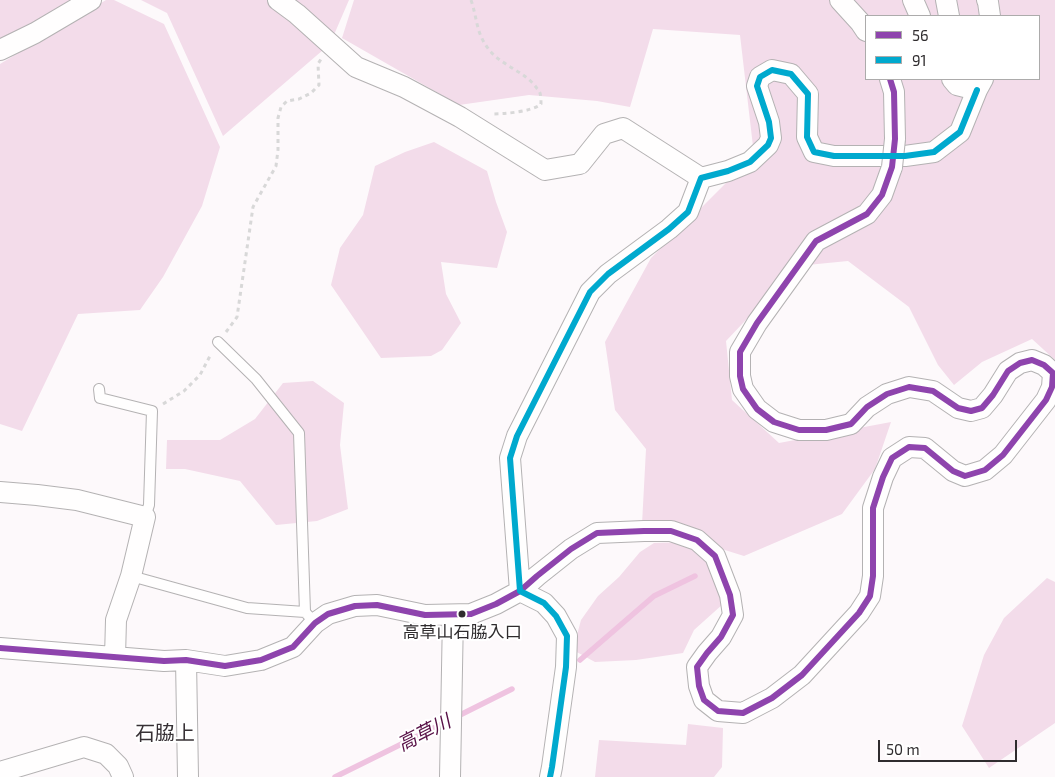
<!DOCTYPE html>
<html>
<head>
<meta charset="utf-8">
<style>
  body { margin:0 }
  #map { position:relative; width:1055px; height:777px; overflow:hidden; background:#fdf9fb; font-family:"Exo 2",sans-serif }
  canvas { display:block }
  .legend { position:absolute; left:865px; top:15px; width:175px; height:65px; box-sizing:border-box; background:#fff; border:1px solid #acabab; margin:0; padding:6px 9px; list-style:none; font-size:15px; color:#2f2c2e }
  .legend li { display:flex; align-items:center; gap:10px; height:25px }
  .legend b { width:25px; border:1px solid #acabab }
  .scale { position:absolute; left:878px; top:740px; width:139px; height:22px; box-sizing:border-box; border:2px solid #2f2c2e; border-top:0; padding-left:6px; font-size:15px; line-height:18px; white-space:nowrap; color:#2f2c2e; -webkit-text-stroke:4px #fff; paint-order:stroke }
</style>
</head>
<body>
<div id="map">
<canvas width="1055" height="777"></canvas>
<ul class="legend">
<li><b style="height:6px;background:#8e44ad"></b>56</li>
<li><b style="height:6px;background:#00a9ce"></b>91</li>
</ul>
<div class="scale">50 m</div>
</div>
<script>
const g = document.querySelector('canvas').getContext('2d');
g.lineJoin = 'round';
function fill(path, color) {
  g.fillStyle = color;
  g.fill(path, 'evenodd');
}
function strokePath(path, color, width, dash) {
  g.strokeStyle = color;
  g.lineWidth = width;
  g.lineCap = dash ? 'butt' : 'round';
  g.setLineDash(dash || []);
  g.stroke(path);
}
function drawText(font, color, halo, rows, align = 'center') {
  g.font = font + ' "Exo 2","Noto Sans JP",sans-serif';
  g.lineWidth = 4;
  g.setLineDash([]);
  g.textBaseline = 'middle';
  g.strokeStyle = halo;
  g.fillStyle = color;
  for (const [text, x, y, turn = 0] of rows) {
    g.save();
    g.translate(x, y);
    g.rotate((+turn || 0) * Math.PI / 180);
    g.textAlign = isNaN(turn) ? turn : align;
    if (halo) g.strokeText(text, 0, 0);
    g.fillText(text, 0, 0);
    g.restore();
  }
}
const green = new Path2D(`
  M0 0H84L0 54Z
  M106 0H114L164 24 220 147 202 206 163 277 140 310 78 314 22 431 0 424V64Z
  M141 0H349L330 44 223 136 167 13Z
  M354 0H1055V360L1032 339 982 362 954 385 938 365 909 307 848 261 797 266 726 341 732 400 779 443 891 422 875 469 842 514 744 556 642 524 646 449 615 410 605 342 651 258 754 155 740 35 653 29 630 107 597 101 529 95 459 105 342 38ZM866 16H1039V79H866Z
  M434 142 487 171 496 202 507 232 497 268 441 262 446 294 461 323 442 350 431 356 381 358 331 285 340 248 363 215 375 166 405 152Z
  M313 381 344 403 340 445 348 509 317 521 276 525 240 481 185 469H166L167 440H220L255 419 283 383Z
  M688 542 719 576 723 604 694 630 683 653 636 660 595 662 573 650 581 620 598 596 619 577 640 552 654 543Z
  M1047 578 1055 582V723L989 768 962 726 984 655 1004 618Z
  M688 724 723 728 722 767 714 777H595L599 740 686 745Z`);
const stream = new Path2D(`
  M580 660 654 596 695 576
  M456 717 512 689
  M335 777 448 721`);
const path = new Path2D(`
  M471 0C477 17 476 32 487 47 499 65 523 70 536 87 537 89 539 90 540 93 541 96 541 101 541 104 532 112 503 114 491 114
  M226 332 237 317 253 207 276 166 278 150V118L281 107 287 101 299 99 311 93 319 85 318 64 321 59
  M163 404 184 391 200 375 211 354`);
const lane = new Path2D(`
  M218 342 256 379 299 433 305 612 315 623
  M99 389 100 398 152 411 149 505 145 517
  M131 576 247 608 305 612`);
const street = new Path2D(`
  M278 0 297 14 356 67 404 87 460 117 545 170 580 164 604 134 623 128 701 178
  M840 0 860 22 866 31
  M913 0 920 16
  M946 0 949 16
  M987 0 988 2 990 16
  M0 50 35 33 91 0
  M890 79 894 92 895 139
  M952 79 957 85 977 90 983 79
  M0 492 37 495 77 500 145 517 131 576 116 620 115 657
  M0 648 164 661 186 660 225 666 261 660 293 647 315 623 328 614 355 606 377 605 425 615 471 614 496 604 520 591 537 576 571 549 597 533 644 531H671L697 540 715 556 730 595 733 615 721 637 707 653 697 667 699 686 704 700 718 711 743 713 772 698 802 675 859 613 870 596 873 576V508L883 477 892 458 909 447 925 448 953 471 965 476 985 470 1003 455 1046 400 1052 387 1053 373 1044 365 1032 360 1020 363 1008 371 993 395 982 408 971 411 958 408 933 391 909 387 887 394 867 407 851 424 826 430H799L774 422 757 409 743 389 740 376V352L757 323 816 241 867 214 882 195 892 167
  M186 660 188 777
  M0 772 84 747 106 754 118 766 123 777
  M450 777 453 615
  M550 777 552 767 566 667 567 636 556 616 544 603 520 591 510 458 517 436 590 292 608 274 669 229 688 212 701 178 728 171 750 162 768 145 771 138 769 122 757 86 760 77 772 70 791 74 808 94 807 137 814 152 834 156H905L934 152 960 132 977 90`);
const streetBridge = new Path2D(`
  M892 167 895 139`);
const bus1 = new Path2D(`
  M0 648 164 661 186 660 225 666 261 660 293 647 315 623 328 614 355 606 377 605 425 615 471 614 496 604 520 591 537 576 571 549 597 533 644 531H671L697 540 715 556 730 595 733 615 721 637 707 653 697 667 699 686 704 700 718 711 743 713 772 698 802 675 859 613 870 596 873 576V508L883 477 892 458 909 447 925 448 953 471 965 476 985 470 1003 455 1046 400 1052 387 1053 373 1044 365 1032 360 1020 363 1008 371 993 395 982 408 971 411 958 408 933 391 909 387 887 394 867 407 851 424 826 430H799L774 422 757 409 743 389 740 376V352L757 323 816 241 867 214 882 195 892 167 895 139 894 92 890 79`);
const bus2 = new Path2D(`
  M550 777 552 767 566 667 567 636 556 616 544 603 520 591 510 458 517 436 590 292 608 274 669 229 688 212 701 178 728 171 750 162 768 145 771 138 769 122 757 86 760 77 772 70 791 74 808 94 807 137 814 152 834 156H905L934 152 960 132 977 90`);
const markers = [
  [462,614,4.5,"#2f2c2e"]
];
const busNames = [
  ["高草山石脇入口",462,632]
];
const waterNames = [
  ["高草川",424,733,-27]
];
const quarterNames = [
  ["石脇上",165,733]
];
fill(green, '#f3dcea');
strokePath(stream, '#efc3e0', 5.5);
strokePath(lane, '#b4b2b3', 12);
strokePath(street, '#b4b2b3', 22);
strokePath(path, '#d8d8d8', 3, [4, 4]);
strokePath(lane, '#fffefe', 10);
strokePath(street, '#fffefe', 20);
strokePath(streetBridge, '#b4b2b3', 22, []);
strokePath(streetBridge, '#fffefe', 20);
strokePath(bus1, '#8e44ad', 6);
strokePath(bus2, '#00a9ce', 6);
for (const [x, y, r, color] of markers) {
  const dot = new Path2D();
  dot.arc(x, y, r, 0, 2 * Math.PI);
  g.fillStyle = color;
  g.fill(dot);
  strokePath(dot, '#fff', 2);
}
drawText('17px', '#2f2c2e', '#fff', busNames);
drawText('italic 19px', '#571046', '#fff', waterNames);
drawText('20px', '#373135', '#fff', quarterNames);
</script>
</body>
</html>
